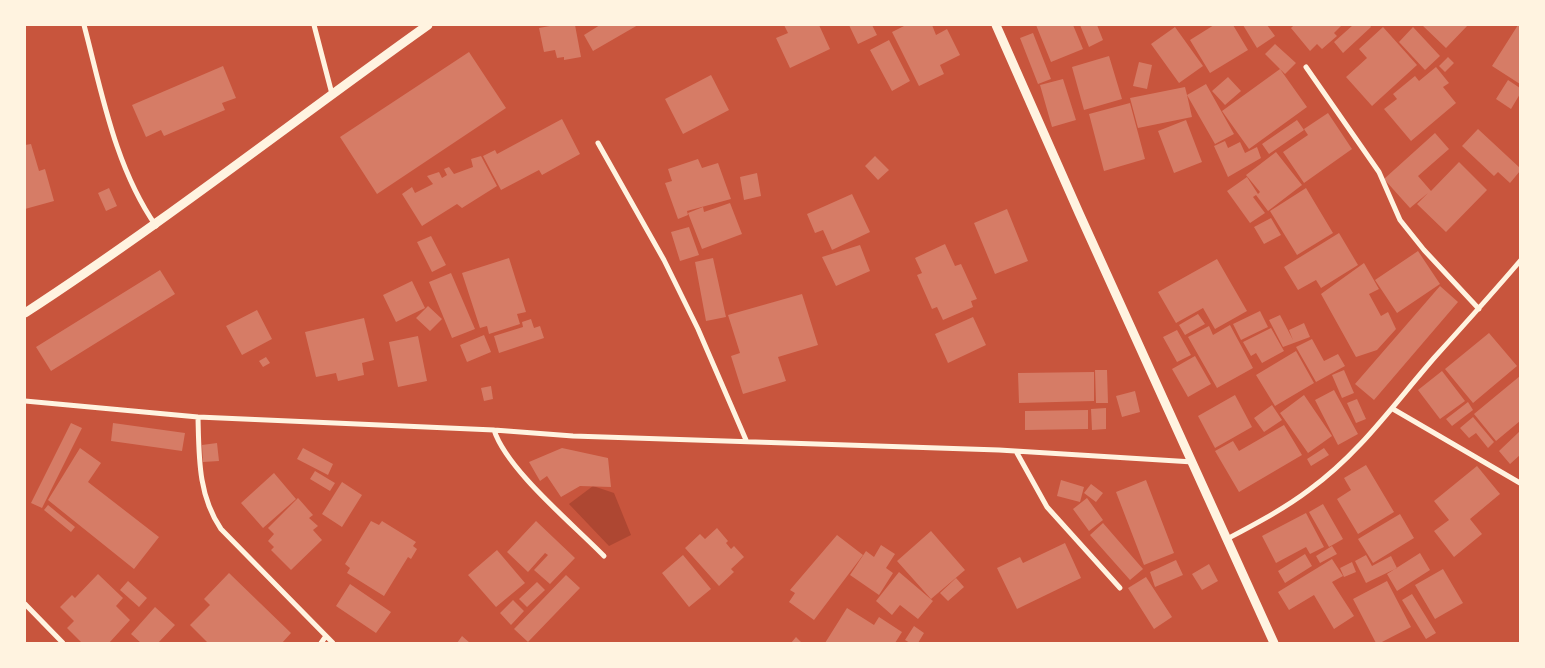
<!DOCTYPE html>
<html>
<head>
<meta charset="utf-8">
<style>
  body { margin:0 }
  #map { position:relative; width:1545px; height:668px; overflow:hidden; background:#c8553d; font-family:"PT Sans Narrow",sans-serif }
  canvas { display:block }
  .frame { position:absolute; inset:0; border:26px solid #fff3e0; pointer-events:none }
</style>
</head>
<body>
<div id="map">
<canvas width="1545" height="668"></canvas>
<div class="frame"></div>
</div>
<script>
const g = document.querySelector('canvas').getContext('2d');
g.lineJoin = 'round';
function fill(path, color) {
  g.fillStyle = color;
  g.fill(path, 'evenodd');
}
function strokePath(path, color, width, dash) {
  g.strokeStyle = color;
  g.lineWidth = width;
  g.lineCap = dash ? 'butt' : 'round';
  g.setLineDash(dash || []);
  g.stroke(path);
}
const green = new Path2D(`
  M593 486 614 493 631 535 609 546 569 504Z`);
const building = new Path2D(`
  M555 25H575L581 57 564 60V57L557 58 555 50 544 52 539 28Z
  M600 25H638L593 51 584 35Z
  M784 25H819L830 49 790 68 776 38 788 33Z
  M849 25H872L877 35 858 44Z
  M906 25H932L936 35 947 29 960 55 940 65 944 74 919 86 892 32Z
  M1036 25H1073L1083 49 1051 62Z
  M1080 25H1097L1103 40 1089 47Z
  M1214 25H1233L1248 50 1210 73 1190 40Z
  M1243 25H1267L1275 36 1257 48Z
  M1294 25H1342L1334 33 1337 36 1322 49 1317 44 1310 51 1291 28Z
  M1353 25H1370L1371 27 1343 53 1334 42Z
  M1422 25H1468L1446 48Z
  M1518 25H1520V84L1492 66Z
  M1175 27 1203 66 1179 83 1151 44Z
  M1383 27 1417 65 1372 106 1346 77 1367 58 1359 49Z
  M1413 27 1440 56 1425 70 1399 42Z
  M1033 33 1051 79 1038 84 1020 38Z
  M889 40 910 81 892 91 870 50Z
  M1275 44 1296 63 1285 74 1265 54Z
  M469 52 506 108 377 194 340 137Z
  M1109 56 1122 99 1084 110 1072 67Z
  M1448 57 1454 63 1445 72 1439 66Z
  M1139 62 1152 65 1147 89 1133 86Z
  M223 66 236 98 222 103 225 110 164 136 161 130 146 137 132 105Z
  M1436 67 1449 83 1443 87 1456 103 1411 141 1384 109 1397 99 1393 94 1415 76 1419 81Z
  M1280 69 1307 107 1249 149 1222 111Z
  M711 75 729 110 683 134 665 99Z
  M1228 77 1241 91 1225 105 1212 91Z
  M1063 79 1076 120 1052 127 1040 85Z
  M1508 80 1520 88V94L1511 109 1496 99Z
  M1206 84 1234 134 1215 144 1187 95 1192 117 1138 128 1130 98 1185 87 1187 95Z
  M1130 103 1145 159 1104 171 1089 114Z
  M1328 113 1352 149 1304 183 1283 152 1308 135 1304 129Z
  M562 119 580 154 542 175 539 170 501 190 483 156 495 150 497 154Z
  M1186 120 1202 162 1174 173 1158 131Z
  M1297 120 1304 130 1269 154 1262 144Z
  M1478 129 1520 168V171L1510 183 1498 172 1494 176 1462 146Z
  M1435 133 1449 149 1418 176 1431 191 1459 162 1487 190 1446 232 1417 204 1428 193 1410 208 1384 179Z
  M1225 141 1228 148 1240 142 1245 153 1257 147 1261 158 1228 177 1214 146Z
  M31 144 39 171 45 169 54 201 25 209V145Z
  M1276 152 1302 185 1268 211 1256 195 1253 197 1265 213 1250 223 1227 191 1247 177 1258 194 1260 192 1246 175Z
  M481 156 497 186 462 208 457 204 422 226 402 194 412 187 415 193 433 184 427 176 439 172 442 178 447 175 444 169 449 167 454 174 473 167 471 159Z
  M875 156 889 170 878 180 865 166Z
  M698 159 702 168 718 163 731 199 687 211 688 215 678 219 665 183 672 181 668 169Z
  M757 173 761 196 744 200 740 177Z
  M109 188 117 206 106 211 98 193Z
  M1306 188 1333 233 1297 255 1270 211Z
  M852 194 870 232 832 250 823 230 815 233 807 214Z
  M730 203 742 234 702 249 688 213 703 207 704 212Z
  M1007 209 1028 261 995 274 974 223Z
  M1271 218 1281 235 1264 244 1254 227Z
  M689 227 699 255 680 261 671 232Z
  M1339 233 1358 265 1321 288 1316 280 1298 290 1284 267Z
  M431 236 446 265 432 272 417 242Z
  M945 244 955 266 961 264 977 299 971 301 973 307 943 320 937 307 932 309 917 275 922 273 915 258Z
  M860 245 870 271 836 286 822 257Z
  M1418 251 1440 284 1397 313 1375 280Z
  M509 258 526 312 517 314 520 324 489 334 487 326 480 328 462 273Z
  M713 258 726 317 706 321 695 262Z
  M1217 259 1247 311 1215 329 1203 308 1176 323 1158 292Z
  M1364 263 1379 289 1369 294 1381 316 1388 312 1396 329 1377 350 1356 357 1321 294Z
  M160 270 175 294 51 371 36 347Z
  M451 273 475 329 452 338 429 282Z
  M412 281 425 308 396 322 383 295Z
  M1440 286 1458 302 1374 400 1355 384Z
  M802 294 818 345 778 357 786 381 743 394 731 356 740 353 728 315Z
  M428 306 442 319 430 331 416 318Z
  M257 310 272 339 242 355 226 326Z
  M1260 311 1268 327 1241 340 1233 324Z
  M1198 314 1205 324 1185 335 1179 325Z
  M1280 315 1293 340 1289 330 1304 323 1310 337 1283 347 1269 320Z
  M973 317 986 345 948 363 935 334Z
  M364 318 374 360 362 363 364 375 338 381 336 373 316 377 305 332Z
  M531 319 534 328 540 326 544 338 499 353 494 336 523 327 522 322Z
  M1230 325 1253 368 1217 388 1188 337 1209 326 1213 335Z
  M1271 328 1284 351 1262 363 1256 353 1251 356 1243 342Z
  M1177 330 1191 355 1177 362 1163 337Z
  M1489 333 1517 366 1473 403 1445 369Z
  M484 335 491 352 467 362 460 345Z
  M418 336 427 381 398 387 389 342Z
  M1312 339 1324 361 1338 354 1345 366 1316 382 1296 347Z
  M1296 351 1314 383 1275 406 1256 375Z
  M1195 356 1211 384 1188 397 1172 369Z
  M266 357 270 363 263 367 259 361Z
  M1095 370H1107L1108 403H1096Z
  M1344 370 1354 393 1342 398 1332 375Z
  M1442 371 1465 401 1440 419 1418 390Z
  M1094 372V401L1019 403 1018 373Z
  M1520 376V421L1496 441 1474 414Z
  M491 386 493 399 484 401 481 388Z
  M1334 390 1358 434 1338 445 1315 400Z
  M1135 391 1140 412 1122 417 1116 396Z
  M1235 395 1252 427 1215 448 1198 416Z
  M1304 395 1332 436 1308 453 1280 413Z
  M1357 399 1366 419 1356 423 1347 403Z
  M1468 402 1473 410 1452 426 1446 419Z
  M1272 405 1282 420 1264 432 1254 418Z
  M1106 408V429L1092 430 1091 409Z
  M1088 410V429L1025 430V411Z
  M1473 417 1494 442 1488 448 1476 433 1469 438 1460 428Z
  M71 423 82 428 42 508 31 503Z
  M113 423 185 433 182 451 111 441Z
  M1284 425 1302 455 1239 492 1215 451 1233 441 1239 451Z
  M1520 431V455L1510 464 1499 451Z
  M217 443 219 461 203 462 202 445Z
  M80 448 101 463 88 482 159 537 134 569 48 500Z
  M303 448 333 464 328 475 297 459Z
  M562 448 608 458 611 487 580 486 561 497 547 476 540 481 529 462Z
  M1324 448 1329 455 1311 466 1307 459Z
  M1366 465 1394 512 1358 534 1337 499 1351 490 1344 478Z
  M1477 466 1500 494 1470 519 1482 534 1454 557 1434 531 1449 520 1434 501Z
  M315 471 335 483 330 491 310 479Z
  M274 473 296 499 263 528 241 503Z
  M1061 480 1084 487 1080 502 1057 496Z
  M1146 480 1174 553 1144 565 1116 492Z
  M342 482 362 495 342 527 322 514Z
  M1091 484 1103 493 1096 502 1084 493Z
  M298 498 313 515 309 518 318 526 313 530 322 540 291 570 271 550 274 547 268 541 274 534 268 528Z
  M1087 498 1103 520 1089 531 1073 509Z
  M1323 504 1343 539 1329 547 1309 512Z
  M48 505 75 527 71 532 44 510Z
  M1306 513 1324 547 1310 554 1306 547 1276 563 1262 536Z
  M1400 514 1414 538 1373 563 1358 539Z
  M371 521 379 525 382 521 416 542 413 546 417 549 411 559 408 557 384 596 347 573 350 568 345 564Z
  M536 521 575 558 550 584 534 570 548 555 545 553 528 572 507 552Z
  M1103 523 1143 569 1130 580 1090 535Z
  M717 528 728 541 726 543 731 549 734 546 744 557 731 569 734 572 719 586 685 548 700 534 705 539Z
  M931 531 965 570 931 599 897 561Z
  M837 535 863 555 814 620 789 602 795 593 790 590Z
  M1065 543 1081 578 1017 609 997 568 1020 557 1023 563Z
  M881 545 895 554 886 568 893 573 879 595 850 575 866 551 874 557Z
  M1332 546 1337 554 1320 563 1316 556Z
  M497 550 525 583 496 607 468 575Z
  M1420 553 1430 570 1397 591 1387 574Z
  M1305 554 1312 566 1285 583 1278 571Z
  M683 555 711 589 689 607 662 573Z
  M1366 555 1372 566 1391 556 1397 568 1366 583 1355 561Z
  M1332 559 1343 576 1332 582 1354 616 1334 629 1314 595 1289 610 1278 592Z
  M1176 560 1183 575 1155 587 1150 572Z
  M1352 562 1356 572 1344 577 1340 568Z
  M1209 564 1218 581 1202 590 1192 574Z
  M1443 569 1463 603 1435 619 1415 585Z
  M899 572 933 601 918 619 900 605 892 615 876 601Z
  M229 573 291 633 282 643H208L190 625 210 605 204 599Z
  M98 574 123 598 116 606 130 620 109 643H82L67 628 74 621 60 607 72 595 75 598Z
  M566 575 580 588 528 642 514 629Z
  M1146 577 1172 617 1154 629 1128 588Z
  M956 578 964 587 948 601 940 593Z
  M128 581 147 598 139 607 120 590Z
  M1387 581 1411 627 1380 643H1376L1353 599Z
  M537 582 545 590 527 607 519 599Z
  M350 584 391 612 376 633 336 606Z
  M1412 594 1436 633 1426 639 1402 600Z
  M513 600 524 611 511 625 500 613Z
  M155 607 175 625 158 643H141L131 634Z
  M847 608 874 625 879 617 902 632 895 643H825Z
  M914 626 924 633 918 643H910L905 640Z
  M462 636 470 643H457Z
  M796 637 802 643H791Z`);
const minor = new Path2D(`
  M84 25C102 93 115 167 156 226
  M314 25 332 94
  M1306 67 1379 172 1400 220 1424 250 1479 309
  M598 143 664 260 698 329 746 440
  M25 401 198 417 494 430 573 436 999 450 1193 462
  M1393 409 1520 483
  M198 417C199 457 198 495 221 529L333 643
  M494 430C507 470 573 524 604 556
  M1017 453 1047 507 1120 588
  M1227 539C1255 524 1284 509 1309 490 1359 454 1394 404 1434 358 1463 326 1492 294 1520 261
  M25 604 63 643
  M321 643 326 636`);
const tertiary = new Path2D(`
  M996 25 1079 213 1274 643
  M25 313C163 223 293 121 428 25`);
fill(green, '#ae4732');
fill(building, '#d67c66');
strokePath(minor, '#fff3e0', 5);
strokePath(tertiary, '#fff3e0', 9);
</script>
</body>
</html>
